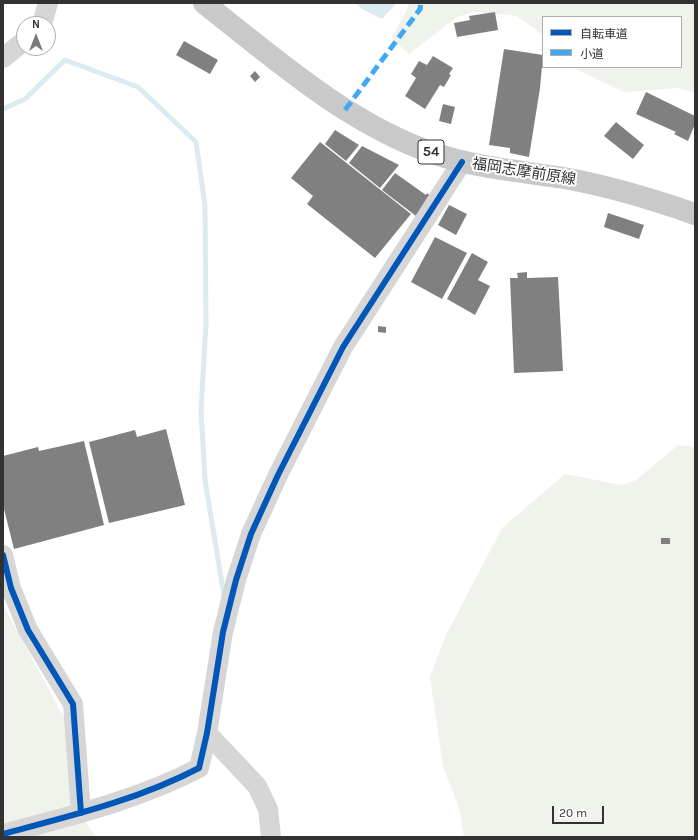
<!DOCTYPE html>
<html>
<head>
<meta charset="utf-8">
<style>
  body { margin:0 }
  #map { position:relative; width:698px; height:840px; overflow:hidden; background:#fff; font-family:Karla,"Noto Sans JP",sans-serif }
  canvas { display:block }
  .frame { position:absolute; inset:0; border:4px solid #323232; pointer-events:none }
  .legend { position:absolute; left:542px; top:16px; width:140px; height:52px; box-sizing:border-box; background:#fff; border:1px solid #adadad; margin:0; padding:5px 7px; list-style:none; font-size:12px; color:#323232 }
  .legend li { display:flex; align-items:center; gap:8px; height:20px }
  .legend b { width:20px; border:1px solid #adadad }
  .north { position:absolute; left:16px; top:16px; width:40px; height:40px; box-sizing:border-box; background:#fff; border:1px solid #adadad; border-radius:50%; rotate:0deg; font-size:11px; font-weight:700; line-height:16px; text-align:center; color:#323232 }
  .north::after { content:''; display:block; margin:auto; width:14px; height:18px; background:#7a7a7a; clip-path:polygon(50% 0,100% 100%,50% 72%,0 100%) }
  .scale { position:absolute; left:552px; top:806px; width:52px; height:18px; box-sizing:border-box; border:2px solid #323232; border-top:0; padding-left:5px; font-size:12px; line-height:14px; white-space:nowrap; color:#323232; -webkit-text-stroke:3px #fff; paint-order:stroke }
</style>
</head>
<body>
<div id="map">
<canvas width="698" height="840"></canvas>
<div class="frame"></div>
<ul class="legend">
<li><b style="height:5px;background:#0057b8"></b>自転車道</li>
<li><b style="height:5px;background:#3fa9f5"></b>小道</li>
</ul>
<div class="north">N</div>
<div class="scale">20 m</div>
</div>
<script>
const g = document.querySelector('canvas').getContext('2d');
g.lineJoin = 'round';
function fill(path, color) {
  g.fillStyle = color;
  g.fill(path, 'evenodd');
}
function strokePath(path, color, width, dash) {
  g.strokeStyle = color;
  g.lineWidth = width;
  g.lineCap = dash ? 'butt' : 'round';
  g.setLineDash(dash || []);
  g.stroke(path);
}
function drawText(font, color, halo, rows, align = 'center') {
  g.font = font + ' Karla,"Noto Sans JP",sans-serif';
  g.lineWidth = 4;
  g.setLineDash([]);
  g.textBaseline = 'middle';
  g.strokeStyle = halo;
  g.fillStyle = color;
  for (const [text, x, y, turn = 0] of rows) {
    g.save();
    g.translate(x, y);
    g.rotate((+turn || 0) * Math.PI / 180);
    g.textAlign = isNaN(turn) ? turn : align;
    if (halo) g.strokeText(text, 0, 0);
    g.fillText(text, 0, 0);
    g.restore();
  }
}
const green = new Path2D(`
  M409 3H695V93L679 88 624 92 572 67H681V17H543V35L517 16 474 12 457 17 409 54 391 38 407 10Z
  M678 445 695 447V837H464L459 807 443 767 430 677 446 635 502 528 565 474 622 485 636 480Z
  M3 605 67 723 70 795 95 837H3Z`);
const water = new Path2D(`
  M355 3H397L382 19 362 9Z`);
const stream = new Path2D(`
  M3 109 25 99 65 60 138 87 196 142 205 206 206 324 201 410 205 480 224 596`);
const building = new Path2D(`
  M495 12 498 30 457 37 454 23 470 20 469 16Z
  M184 41 218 60 210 74 176 55Z
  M504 49 543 55 540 88 529 157 510 153V148L489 145Z
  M433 56 453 68 449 74 451 75 444 87 440 85 425 109 405 96 416 78 411 74 419 61 427 65Z
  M255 71 260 77 255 82 250 76Z
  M646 92 695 116V124L688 141 674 134 676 132 636 114Z
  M443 104 455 107 451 124 439 121Z
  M616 122 644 145 633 159 604 136Z
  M335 130 359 145 346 161 325 144Z
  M320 142 411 214 375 258 307 204 313 196 291 178Z
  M362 146 399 165 380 188 349 163Z
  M395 173 426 195 427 193 432 197 416 216 382 190Z
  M449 205 467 214 456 235 438 225Z
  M608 213 644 225 639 239 604 227Z
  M435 237 467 253 442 299 411 282Z
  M472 253 488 262 478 280 490 286 475 315 447 299Z
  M527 272V278L558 277 563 371 514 373 510 278H518L517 273Z
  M378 326 386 327V333L378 332Z
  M166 429 185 505 109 523 89 442 135 430 137 437Z
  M84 441 104 525 14 549 3 505V456L38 447 39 451Z
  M661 538H670V544H661Z`);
const minor = new Path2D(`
  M42 24 48 3
  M3 58 24 41
  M3 555 11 588 28 630 73 704 81 813
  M207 733 257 786 268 809 271 837
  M3 834C70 816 138 800 199 768L207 733 223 632 236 580 251 534 278 475 343 347 462 162`);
const primary = new Path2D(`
  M204 3C275 59 347 123 433 153 476 168 520 171 564 178 609 186 652 199 695 214`);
const quiet = new Path2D(`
  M345 110 420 9 421 3`);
const cycleway = new Path2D(`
  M3 555 11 588 28 630 73 704 81 813
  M3 834C70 816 138 800 199 768L207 733 223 632 236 580 251 534 278 475 343 347 462 162`);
const shields = [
  [431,152,26]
];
const shieldNames = [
  ["54",431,152]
];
const streetNames = [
  ["福岡志摩前原線",524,172,9]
];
fill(green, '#f0f3ec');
fill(water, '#dbebf1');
strokePath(stream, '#dbebf1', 5);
fill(building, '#808080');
strokePath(minor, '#d6d6d6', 20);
strokePath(primary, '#c9c9c9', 22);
strokePath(quiet, '#3fa9f5', 5, [10, 5]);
strokePath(cycleway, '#0057b8', 6);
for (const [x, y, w] of shields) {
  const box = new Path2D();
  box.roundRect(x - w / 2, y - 12, w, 24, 3);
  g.fillStyle = '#fff';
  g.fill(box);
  strokePath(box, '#323232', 1);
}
drawText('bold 14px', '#323232', null, shieldNames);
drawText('15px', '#323232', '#fff', streetNames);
</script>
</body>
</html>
